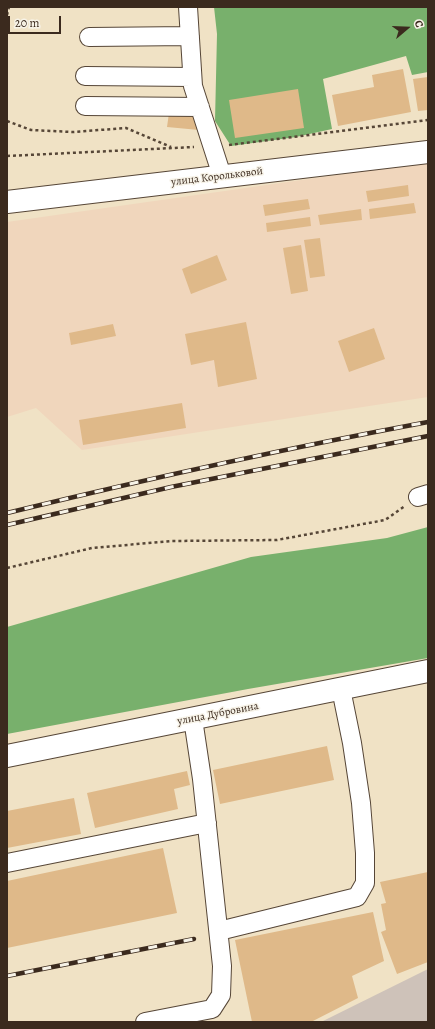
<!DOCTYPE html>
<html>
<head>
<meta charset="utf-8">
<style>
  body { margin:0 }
  #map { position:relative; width:435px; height:1029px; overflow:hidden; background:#f0e2c5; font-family:Alegreya,serif }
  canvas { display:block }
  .frame { position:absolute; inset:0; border:8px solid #3b2a1e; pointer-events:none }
  .north { position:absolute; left:387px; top:8px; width:40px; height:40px; -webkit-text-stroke:3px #f7f3e8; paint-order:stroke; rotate:71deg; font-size:11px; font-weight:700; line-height:16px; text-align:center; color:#3b2a1e }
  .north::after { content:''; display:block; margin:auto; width:14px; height:18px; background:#3b2a1e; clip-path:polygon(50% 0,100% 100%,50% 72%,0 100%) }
  .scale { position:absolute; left:8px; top:16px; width:53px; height:18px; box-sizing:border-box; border:2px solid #3b2a1e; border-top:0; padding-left:5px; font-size:12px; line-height:14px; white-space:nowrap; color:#3b2a1e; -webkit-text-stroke:3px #f7f3e8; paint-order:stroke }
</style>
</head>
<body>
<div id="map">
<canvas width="435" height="1029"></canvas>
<div class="frame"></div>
<div class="north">С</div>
<div class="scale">20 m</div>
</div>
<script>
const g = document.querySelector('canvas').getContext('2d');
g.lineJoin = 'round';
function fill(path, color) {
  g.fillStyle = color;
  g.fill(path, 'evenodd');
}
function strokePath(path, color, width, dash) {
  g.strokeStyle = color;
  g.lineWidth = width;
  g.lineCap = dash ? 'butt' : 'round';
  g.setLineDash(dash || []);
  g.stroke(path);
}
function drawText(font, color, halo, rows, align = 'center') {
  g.font = font + ' Alegreya,serif';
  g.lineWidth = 3;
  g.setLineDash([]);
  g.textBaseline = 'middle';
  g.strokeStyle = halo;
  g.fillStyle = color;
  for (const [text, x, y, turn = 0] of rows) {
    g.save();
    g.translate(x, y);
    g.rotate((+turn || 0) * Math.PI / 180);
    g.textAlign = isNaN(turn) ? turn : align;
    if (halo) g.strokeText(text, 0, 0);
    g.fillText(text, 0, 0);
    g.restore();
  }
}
const built = new Path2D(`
  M428 162V397L82 450 36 408 7 417V222Z`);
const industrial = new Path2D(`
  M428 969V1022H321Z`);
const forest = new Path2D(`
  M214 7H428V72L412 75 406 56 323 79 332 129 296 137 231 146 215 121 217 34Z
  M428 527V658L248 689 7 734V627L251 557 387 538Z`);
const building = new Path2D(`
  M403 69 411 112 338 126 332 95 374 87 372 75Z
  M428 77V110L418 111 413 79Z
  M298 89 304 128 235 138 229 100Z
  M169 113 200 115 199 130 167 127Z
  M408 185 409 196 368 202 366 191Z
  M308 199 310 209 265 216 263 205Z
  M414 203 416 213 370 219 369 209Z
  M361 209 362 220 320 225 318 215Z
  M310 217 311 226 267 232 266 223Z
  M320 238 325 276 310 278 304 240Z
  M301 245 308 291 291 294 283 248Z
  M217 255 227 280 191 294 182 269Z
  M246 322 257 379 218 387 214 360 191 365 185 334Z
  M113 324 116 336 71 345 69 333Z
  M374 328 385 359 349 372 338 341Z
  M182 403 186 428 83 445 79 420Z
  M327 746 334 780 220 804 213 770Z
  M187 771 190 785 174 789 178 809 95 828 87 793Z
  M74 798 81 834 7 848V811Z
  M163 848 177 913 7 948V881Z
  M428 872V962L397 974 381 932 386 930 381 904 386 903 380 882Z
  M373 912 384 961 352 976 358 998 311 1022H252L235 940Z`);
const path = new Path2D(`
  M7 15 9 7
  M7 121 31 130 73 132 126 128 171 147
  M229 145 428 120
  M7 156 194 147
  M7 568 92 548 172 541 277 540 385 520 405 506`);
const minor = new Path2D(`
  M188 7 193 86 222 176
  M89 37 190 36
  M85 76 192 77
  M85 106 200 107
  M418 497 428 494
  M7 863 207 823
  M219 931 357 897 365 883V853L361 803 352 743 341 689
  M145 1022 212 1009 221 995 222 966 202 779 193 719`);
const major = new Path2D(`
  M7 202 428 152
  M7 756 428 671`);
const rail = new Path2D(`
  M7 513C147 479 287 448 428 422
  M7 525 171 487 428 436
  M7 976 194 939`);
const streetNames = [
  ["улица Корольковой",217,177,-7],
  ["улица Дубровина",218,714,-11]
];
fill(built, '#f0d6bc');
fill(industrial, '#cec2b9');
fill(forest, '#78b06c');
fill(building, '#dfb989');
strokePath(minor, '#564637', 20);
strokePath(major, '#564637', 24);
strokePath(path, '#564637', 2.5, [3, 3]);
strokePath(minor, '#fff', 18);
strokePath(major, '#fff', 22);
strokePath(rail, '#3b2a1e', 4.5);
strokePath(rail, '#f7f3e8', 3, [9]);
drawText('11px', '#3b2a1e', '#f7f3e8', streetNames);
</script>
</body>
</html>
